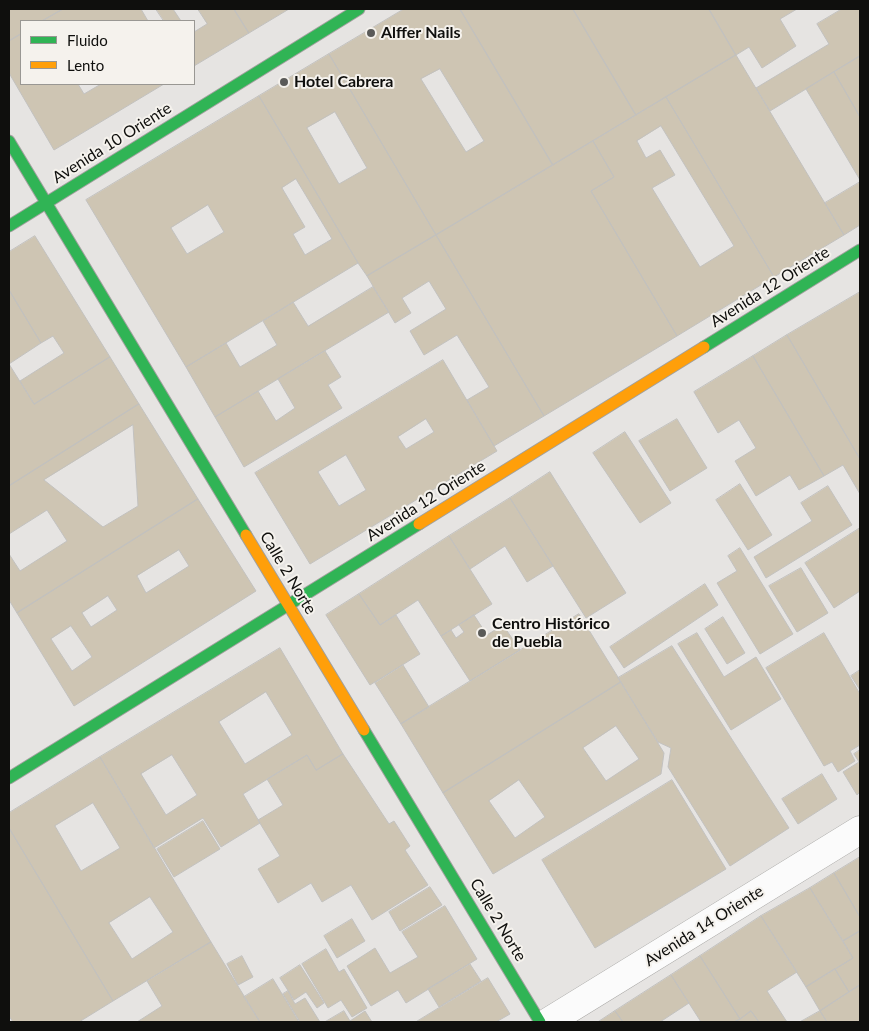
<!DOCTYPE html>
<html>
<head>
<meta charset="utf-8">
<style>
  body { margin:0 }
  #map { position:relative; width:869px; height:1031px; overflow:hidden; background:#e6e4e2; font-family:Lato,sans-serif }
  canvas { display:block }
  .frame { position:absolute; inset:0; border:10px solid #0f0f0d; pointer-events:none }
  .legend { position:absolute; left:20px; top:20px; width:175px; height:65px; box-sizing:border-box; background:#f5f2ed; border:1px solid #999793; margin:0; padding:6px 9px; list-style:none; font-size:15px; color:#0f0f0d }
  .legend li { display:flex; align-items:center; gap:10px; height:25px }
  .legend b { width:25px; border:1px solid #999793 }
</style>
</head>
<body>
<div id="map">
<canvas width="869" height="1031"></canvas>
<div class="frame"></div>
<ul class="legend">
<li><b style="height:6px;background:#30b455"></b>Fluido</li>
<li><b style="height:6px;background:#ff9f0a"></b>Lento</li>
</ul>
</div>
<script>
const g = document.querySelector('canvas').getContext('2d');
g.lineJoin = 'round';
function fill(path, color) {
  g.fillStyle = color;
  g.fill(path, 'evenodd');
}
function strokePath(path, color, width, dash) {
  g.strokeStyle = color;
  g.lineWidth = width;
  g.lineCap = dash ? 'butt' : 'round';
  g.setLineDash(dash || []);
  g.stroke(path);
}
function drawText(font, color, halo, rows, align = 'center') {
  g.font = font + ' Lato,sans-serif';
  g.lineWidth = 4;
  g.setLineDash([]);
  g.textBaseline = 'middle';
  g.strokeStyle = halo;
  g.fillStyle = color;
  for (const [text, x, y, turn = 0] of rows) {
    g.save();
    g.translate(x, y);
    g.rotate((+turn || 0) * Math.PI / 180);
    g.textAlign = isNaN(turn) ? turn : align;
    if (halo) g.strokeText(text, 0, 0);
    g.fillText(text, 0, 0);
    g.restore();
  }
}
const building = new Path2D(`
  M9 9H63L42 21H21V34L9 41Z
  M63 9H141L148 21H42Z
  M156 9H173L181 21H164Z
  M198 9H234L249 33 194 66V32L207 24Z
  M234 9H289L249 33Z
  M404 9H460L553 165 436 235 329 54ZM440 69 484 141 466 152 421 79Z
  M460 9H573L636 115 553 165Z
  M573 9H709L736 55 636 115Z
  M709 9H797L780 19 796 46 762 68 749 47 736 55Z
  M842 9H860V56L770 111 756 88 829 44 817 24Z
  M21 34V84H78L84 94 101 84H164L54 150 9 73V41Z
  M329 54 436 235 367 276 358 263 259 96ZM335 112 367 168 339 184 307 128Z
  M736 55 844 235 774 277 666 97Z
  M860 56V117L834 72Z
  M834 72 860 117V180L806 89Z
  M259 96 358 263 186 367 86 200ZM296 179 332 239 305 255 293 234 305 227 282 188ZM208 205 224 232 187 254 171 228Z
  M666 97 774 277 677 336 591 191 614 177 593 141ZM661 126 734 246 700 267 652 188 675 175 660 150 646 158 637 141Z
  M593 141 614 177 591 191 677 336 544 416 436 235Z
  M860 182V225L844 235 825 203Z
  M436 235 544 416 494 446 467 400 489 387 457 335 424 355 410 331 446 309 429 281 402 298 411 313 395 323 367 276Z
  M35 236 110 357 34 404 20 381 64 353 53 336 41 343 9 290V252Z
  M373 287 389 312 215 417 186 367 226 343 240 367 277 345 263 321 293 302 308 326Z
  M9 290 41 343 9 364Z
  M860 292V459L787 335Z
  M787 335 860 459V494L843 465 824 476 753 356Z
  M325 351 341 377 328 385 342 408 244 467 215 417 258 391 276 421 295 408 278 379Z
  M753 356 824 476 799 490 790 475 756 496 735 461 756 448 739 420 718 433 694 392Z
  M110 357 139 404 9 486V364L34 404Z
  M443 360 497 451 310 564 255 473ZM426 419 434 432 406 449 398 437ZM346 455 366 490 339 506 318 472Z
  M139 404 198 499 17 613 9 600V554L20 571 67 541 47 510 9 534V486ZM133 425 138 506 103 527 44 480Z
  M677 419 707 468 670 491 639 441Z
  M625 432 671 503 640 523 593 453Z
  M550 472 626 593 586 618 510 498Z
  M740 484 772 535 748 550 716 500Z
  M828 486 852 525 766 578 754 557 812 521 801 503Z
  M510 498 553 566 527 582 505 546 470 569 449 536Z
  M198 499 256 591 74 706 17 613ZM179 550 189 566 146 593 137 576ZM108 596 117 610 91 627 82 613ZM71 626 92 657 72 671 51 639Z
  M860 528V591L834 608 805 563Z
  M449 536 492 604 441 636 418 600 380 625 359 594Z
  M740 548 793 634 760 654 717 583 737 571 728 556Z
  M801 568 828 613 797 632 769 586Z
  M705 584 718 605 624 668 610 647Z
  M359 594 380 625 396 615 420 654 370 685 326 615Z
  M579 614 621 682 443 793 401 724Z
  M474 615 487 635 503 625 520 650 470 681 441 636 451 630 456 638 464 632 459 625Z
  M723 617 745 653 727 664 705 629Z
  M697 633 724 677 756 657 781 699 731 730 678 644Z
  M824 633 860 694V745L850 751 855 761 838 772 832 762 824 766 766 668Z
  M672 646 789 828 730 866 668 767 671 748 658 742 618 678Z
  M280 648 343 754 316 770 307 755 243 794 260 823 221 847 203 818 154 848 100 757ZM266 692 292 735 245 764 219 722ZM172 755 197 795 166 815 141 774Z
  M403 665 429 707 401 724 375 683Z
  M860 670V690L851 676Z
  M621 682 664 753 661 774 493 874 443 793ZM616 726 639 759 606 781 583 748ZM519 780 545 817 515 838 489 801Z
  M860 750V792L857 795 843 772 859 762 854 754Z
  M343 754 389 824 394 821 410 846 405 850 428 885 372 920 351 885 322 902 311 883 278 903 258 869 280 856 258 820 283 805 267 779 307 755 316 770Z
  M100 757 211 942 113 1001 9 828V813ZM93 803 120 848 81 871 55 826ZM150 897 173 932 132 959 109 923Z
  M822 774 837 799 798 824 782 799Z
  M672 780 726 869 595 948 542 860Z
  M203 821 220 849 174 877 157 849Z
  M9 828 113 1001 79 1022H13L9 1016Z
  M860 857V917L834 873Z
  M834 873 860 917V931L843 941 810 888Z
  M430 887 442 905 400 931 389 912Z
  M810 888 853 958 806 987 761 916Z
  M445 906 477 959 406 1003 398 990 371 1006 347 966 375 948 390 973 418 957 402 932Z
  M761 916 797 972 767 991 787 1022H759L751 1011 740 1019 700 956Z
  M352 919 365 941 337 958 324 936Z
  M860 931V985L849 992 835 969 853 958 843 941Z
  M211 942 260 1022H137L162 1006 147 981Z
  M326 949 339 972 344 969 367 1008 352 1017 341 1000 328 1008 302 964Z
  M242 956 253 977 238 985 227 964Z
  M700 956 740 1019 734 1022H701L671 975Z
  M470 964 481 981 439 1007 428 989Z
  M300 965 324 1003 317 1008 306 992 294 1000 280 978Z
  M835 969 849 992 820 1011 806 987Z
  M671 975 689 1003 660 1022H623L615 1011Z
  M488 978 510 1014 496 1022H416Z
  M273 979 299 1022H260L244 997Z
  M860 985V1022H827L820 1011Z
  M288 991 295 1004 305 998 320 1022H300L283 994Z
  M344 1011 350 1021 365 1011 372 1022H325Z
  M615 1011 623 1022H598Z
  M751 1011 759 1022H734L740 1019Z
  M820 1011 827 1022H800Z`);
const street = new Path2D(`
  M548 1022 860 830`);
const fast = new Path2D(`
  M9 141 246 535
  M9 226 359 9
  M704 347 860 250
  M364 730 540 1022
  M9 778 419 524`);
const slow = new Path2D(`
  M419 524 704 347
  M246 535 364 730`);
const markers = [
  [371,33,5,"#5a5a58"],
  [284,82,5,"#5a5a58"],
  [482,633,5,"#5a5a58"]
];
const poiNames = [
  ["Alffer Nails",381,33],
  ["Hotel Cabrera",294,82],
  ["Centro Histórico",492,624],
  ["de Puebla",492,642]
];
const streetNames = [
  ["Avenida 10 Oriente",112,143,-32],
  ["Avenida 12 Oriente",770,287,-32],
  ["Avenida 12 Oriente",426,501,-32],
  ["Calle 2 Norte",288,573,59],
  ["Calle 2 Norte",498,920,59],
  ["Avenida 14 Oriente",704,926,-32]
];
fill(building, '#cec5b3');
strokePath(building, '#c2c1bf', 1);
strokePath(street, '#a1a09e', 29);
strokePath(fast, '#a1a09e', 13);
strokePath(slow, '#a1a09e', 13);
strokePath(street, '#fbfbfb', 28);
strokePath(fast, '#30b455', 11);
strokePath(slow, '#ff9f0a', 11);
for (const [x, y, r, color] of markers) {
  const dot = new Path2D();
  dot.arc(x, y, r, 0, 2 * Math.PI);
  g.fillStyle = color;
  g.fill(dot);
  strokePath(dot, '#f5f2ed', 2);
}
drawText('bold 16px', '#0f0f0d', '#f5f2ed', poiNames, 'left');
drawText('16px', '#0f0f0d', '#f5f2ed', streetNames);
</script>
</body>
</html>
